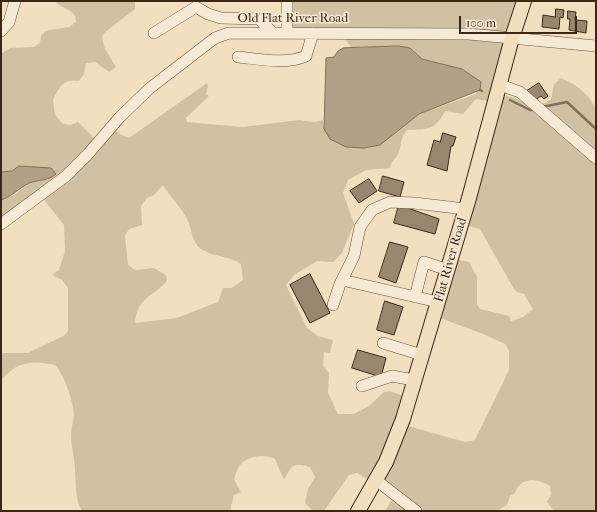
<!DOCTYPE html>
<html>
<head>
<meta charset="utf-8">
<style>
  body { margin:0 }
  #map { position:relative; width:597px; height:512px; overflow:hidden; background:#f1dfc0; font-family:"IM FELL French Canon",serif }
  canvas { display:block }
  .frame { position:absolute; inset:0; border:2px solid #3c2618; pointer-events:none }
  .scale { position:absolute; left:459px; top:16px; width:118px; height:18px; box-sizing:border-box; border:2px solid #3c2618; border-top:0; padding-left:5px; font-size:12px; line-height:14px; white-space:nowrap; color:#3c2618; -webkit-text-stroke:3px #f6ead6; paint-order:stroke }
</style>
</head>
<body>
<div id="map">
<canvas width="597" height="512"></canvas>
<div class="frame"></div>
<div class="scale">100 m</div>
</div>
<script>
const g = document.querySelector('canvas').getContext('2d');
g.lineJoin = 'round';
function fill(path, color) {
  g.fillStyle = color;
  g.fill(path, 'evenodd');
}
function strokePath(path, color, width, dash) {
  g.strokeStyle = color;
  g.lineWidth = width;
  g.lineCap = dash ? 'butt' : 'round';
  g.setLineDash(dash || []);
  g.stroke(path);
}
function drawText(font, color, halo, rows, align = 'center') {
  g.font = font + ' "IM FELL French Canon",serif';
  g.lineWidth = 3;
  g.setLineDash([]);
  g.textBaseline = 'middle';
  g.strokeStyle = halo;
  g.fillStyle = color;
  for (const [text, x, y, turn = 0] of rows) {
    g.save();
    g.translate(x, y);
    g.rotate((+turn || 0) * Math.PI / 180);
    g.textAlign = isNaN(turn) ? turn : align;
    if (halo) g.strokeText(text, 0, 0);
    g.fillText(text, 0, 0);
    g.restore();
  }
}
const green = new Path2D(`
  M55 1H135V9L104 33 102 38 105 49 116 67 109 72 95 62 86 63 84 74 79 81C63 78 59 87 53 100L55 115 63 124 70 125 78 122 97 141 112 126 120 134 129 138 207 83 208 86 206 94 209 96 186 118 187 122 243 127 299 120 314 122 323 120 324 129 346 147 364 148 380 145 419 114 476 94 481 82 462 69 422 59 410 48 399 46 351 47 341 34 291 33 287 1H523L497 94 515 98 532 107H538L551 99 554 84 561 78C578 86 587 92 596 109V511H554L547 502 551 494 550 486C538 478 520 477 515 493L510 496 507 505 497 511H385L394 496 357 473 349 475 324 511H313L305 503 308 489 315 477 310 467C293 462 292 465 284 480L275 459C263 453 245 456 238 468 236 471 235 477 234 480L241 492 234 495 230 511H82C75 499 76 486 75 472 75 459 71 447 71 435 71 429 73 422 74 416 74 403 64 374 55 365 33 360 16 361 1 381V353H28L65 335 68 331V288L62 280 52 275 59 270 65 251 64 225 41 196 1 223V200L14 195 30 182 49 179 12 171 1 172V54L10 48 34 47 40 43 41 36 45 31 69 27 76 22C77 9 62 10 55 1ZM476 99 494 102 461 224 480 229 514 289 517 292 524 294 533 309 523 317 511 321 509 316 480 309 477 304V277L469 262 451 258 435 316 483 334 505 344 509 351V370L475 440 465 442 401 424 408 397 389 391 384 392 369 406 354 414H338L328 393 329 373 323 366 324 352 330 353 333 340 318 336 307 328 286 285 294 275 317 261 333 262 342 253 354 224 343 193 348 180 366 170 390 168C391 161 395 160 398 154 402 145 400 137 407 130 427 129 435 131 445 111L463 114ZM163 185C170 197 182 208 188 221 192 230 192 243 201 249 215 258 229 255 241 264L243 280 232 288H223L218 302 177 318 135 323C137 297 153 297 167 281L166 275 154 268 135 270 128 265 125 236 129 229 142 225 141 206 147 198 154 195Z`);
const water = new Path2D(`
  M399 46 410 48 422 59 462 69 481 82 480 90 419 114 380 145 364 148 346 147 330 139 324 129 326 58 334 57 338 51 343 48Z
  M19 166 51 168 56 174C46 182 40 179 29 183 19 188 13 196 1 200V172L12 171Z`);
const stream = new Path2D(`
  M480 90 482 91
  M510 100 530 110H535
  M542 107 567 102 596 129`);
const building = new Path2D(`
  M556 9 564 10 563 18 560 17 559 29 542 27 543 15 555 17Z
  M568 11 576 12 575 20 587 21 586 33 569 30 570 19H568Z
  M539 83 548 96 544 99 541 96 534 101 527 91Z
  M443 133 456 137 453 146H451L447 171 427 165 434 140 440 142Z
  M383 176 404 182 400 197 379 191Z
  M369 179 377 191 359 203 350 191Z
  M399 205 439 219 435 234 394 223Z
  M390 242 408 247 396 283 379 277Z
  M310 274 330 313 310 323 290 285Z
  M385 301 403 307 394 335 377 330Z
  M358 350 386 358 381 377 352 368Z`);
const minor = new Path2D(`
  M287 1V33
  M1 31 9 22 15 1
  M154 33 196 7 208 14 221 18 259 19 272 32
  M238 57C259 59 286 65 306 56L313 33
  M500 85 520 92 596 158
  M1 224 66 176 88 154 120 117 150 88 215 38 229 33 469 34 596 46
  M342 280 438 302
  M415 297 424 262 448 270
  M333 305 340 284 354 256 360 227 372 210 390 202 414 203 466 209
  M383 343 422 355
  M362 386 392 376 414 380
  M376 480 416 511`);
const major = new Path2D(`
  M358 511 386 462 403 419 469 198 512 38 524 1`);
const streetNames = [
  ["Old Flat River Road",293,19],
  ["Flat River Road",451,260,-74]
];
fill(green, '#d2c0a3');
fill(water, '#b3a087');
strokePath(water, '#836f5b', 1);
strokePath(stream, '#836f5b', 2.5);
fill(building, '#9a866f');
strokePath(building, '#3c2618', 1);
strokePath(minor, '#695442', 12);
strokePath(major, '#3c2618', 16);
strokePath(minor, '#f6ead6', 11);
strokePath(major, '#f1dfc0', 14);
drawText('13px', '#3c2618', '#f6ead6', streetNames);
</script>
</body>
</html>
